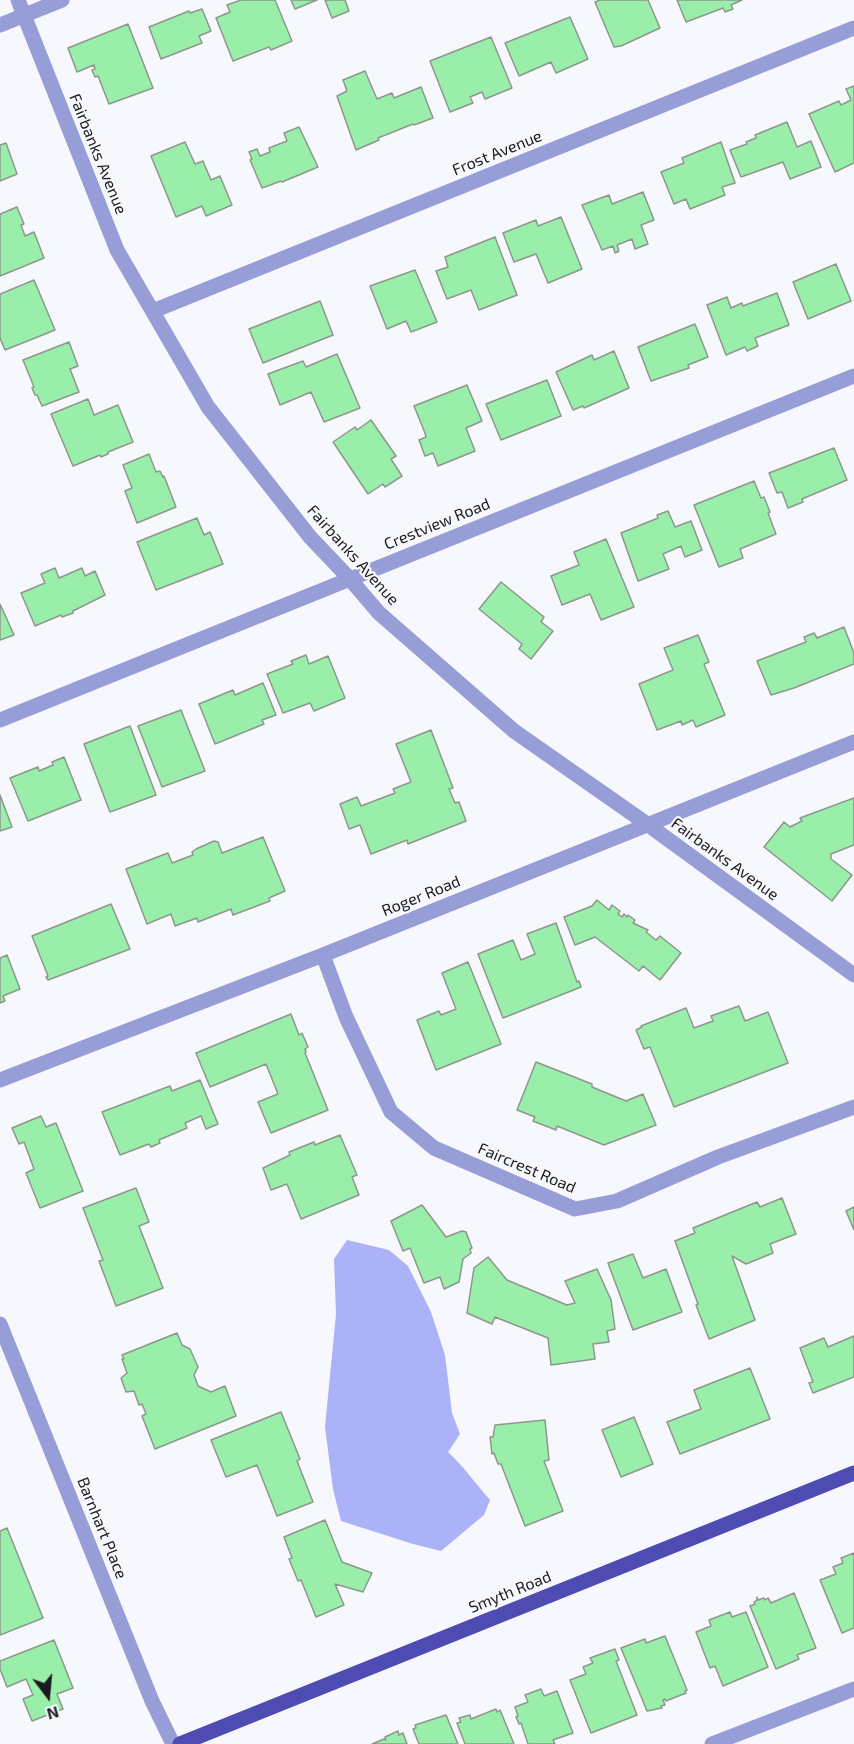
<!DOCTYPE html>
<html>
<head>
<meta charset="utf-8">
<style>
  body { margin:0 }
  #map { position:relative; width:854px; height:1744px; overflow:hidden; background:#f7f8fd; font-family:"Exo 2",sans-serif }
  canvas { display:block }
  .north { position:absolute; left:18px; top:1666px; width:60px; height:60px; -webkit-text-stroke:4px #f7f8fd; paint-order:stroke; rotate:164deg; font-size:16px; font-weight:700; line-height:24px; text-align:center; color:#1a1b20 }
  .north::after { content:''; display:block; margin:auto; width:21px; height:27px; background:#1a1b20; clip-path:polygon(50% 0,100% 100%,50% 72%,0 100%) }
</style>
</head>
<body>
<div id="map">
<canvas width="854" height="1744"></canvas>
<div class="north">N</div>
</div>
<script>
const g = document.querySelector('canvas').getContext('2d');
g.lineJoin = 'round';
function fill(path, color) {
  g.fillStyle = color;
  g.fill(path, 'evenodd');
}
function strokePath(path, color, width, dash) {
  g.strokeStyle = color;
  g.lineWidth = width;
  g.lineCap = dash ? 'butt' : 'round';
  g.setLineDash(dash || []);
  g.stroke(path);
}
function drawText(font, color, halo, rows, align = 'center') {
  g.font = font + ' "Exo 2",sans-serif';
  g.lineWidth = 4.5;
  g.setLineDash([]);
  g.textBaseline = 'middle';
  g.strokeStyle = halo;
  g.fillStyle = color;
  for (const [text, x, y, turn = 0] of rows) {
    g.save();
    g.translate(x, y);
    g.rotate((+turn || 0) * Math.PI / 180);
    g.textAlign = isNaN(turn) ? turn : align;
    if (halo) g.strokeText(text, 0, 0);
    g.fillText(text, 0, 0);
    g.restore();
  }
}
const water = new Path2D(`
  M347 1240 389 1250 408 1266 431 1312 445 1355 452 1413 460 1434 448 1452C464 1467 476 1484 490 1500L484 1515 441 1551 413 1544 341 1521 333 1489 325 1427 336 1314 334 1259Z`);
const building = new Path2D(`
  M241 0H275L292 41 271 50 269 47 233 61 216 18 230 12 227 5Z
  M291 0H317L295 9Z
  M325 0H345L349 11 332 18Z
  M600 0H648L660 28 621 46 614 47 595 2Z
  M677 0H742L731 5 733 9 725 12 723 8 686 22Z
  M202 9 211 31 199 36 202 43 161 59 149 27 189 11 190 13Z
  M570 17 588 59 556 73 551 62 519 76 505 43Z
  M128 24 153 88 109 104 98 76 95 77 92 70 95 69 94 65 77 72 68 48Z
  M491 37 512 88 485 99 482 92 470 97 473 103 450 112 430 61Z
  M365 71 377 99 392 93 394 98 421 87 433 118 414 125 413 124 378 138 379 140 356 150 337 96 347 91 343 80Z
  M854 86V163L835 172 809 114 839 101 841 105 851 100 846 89Z
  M787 122 797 147 811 141 821 167 790 179 783 162 741 177 730 150 747 144 746 142 756 138 755 135Z
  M299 127 318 167 282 182 281 181 262 188 250 160 252 159 249 152 257 149 260 156 270 152 269 148 287 141 284 133Z
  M185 142 195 164 203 161 211 180 220 176 232 205 206 216 202 206 176 217 151 156Z
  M721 142 735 183 722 187 725 195 690 209 686 199 674 204 661 172 684 163 682 158Z
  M6 143 17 174 0 181V145Z
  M643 192 654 220 641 225 648 244 635 249 632 239 617 245 619 251 615 253 613 246 602 250 582 205 609 195 612 204Z
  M17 207 24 224 21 225 25 236 34 232 44 258 0 276V214Z
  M561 217 582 269 548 283 536 254 514 262 503 233 536 220 538 226Z
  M495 237 517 295 479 310 471 290 447 299 436 271 448 267 445 257Z
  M836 264 851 301 808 319 793 282Z
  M415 270 437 322 411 332 406 321 387 329 370 286Z
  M34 280 55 330 5 350 0 338V294Z
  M777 293 789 325 755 338 758 346 747 351 745 347 726 355 707 305 727 297 731 308 742 303 743 306Z
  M320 301 333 335 263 363 249 329Z
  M695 324 708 357 688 365 689 368 651 381 638 347Z
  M69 342 78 366 70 369 79 392 42 406 37 395H35L32 388 34 387 23 360Z
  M614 351 629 388 584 408 583 406 573 410 556 372 592 355 594 360Z
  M337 354 360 408 324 422 311 392 280 405 268 374 303 361 306 367Z
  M547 380 561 416 501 440 486 404Z
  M467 385 482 421 466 428 475 451 438 466 433 453 425 456 419 440 426 437 425 433 414 406Z
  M88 399 94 415 118 405 133 442 108 452V454L101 457 100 455 73 466 51 414Z
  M371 420 396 456 391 459 402 476 385 487 383 484 368 494 333 442 355 427 357 430Z
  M834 448 847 480 802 499 803 502 788 508 782 492 777 493 769 473Z
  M149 454 156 472 160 471 163 477 164 476 176 507 137 523 125 491 132 488 123 465Z
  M754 481 761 498 764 497 770 512 768 513 776 534 740 549 743 558 719 567 694 505Z
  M668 511 675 527 691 521 702 550 685 557 681 546 663 554 669 569 638 581 621 533 658 518 657 515Z
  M197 518 204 535 210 532 223 564 156 590 137 542Z
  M606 539 634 607 601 620 590 594 562 605 551 576 579 565 574 552Z
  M55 568 59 578 82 568 85 576 95 571 105 595 73 611V613L62 617 61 615 35 626 21 593 45 583 41 574Z
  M501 582 544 617 541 622 553 631 531 659 519 649 522 644 479 609Z
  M0 604 14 635 0 640Z
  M844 627 854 653V664L794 688 771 695 757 661 806 642 804 637 814 633 817 638Z
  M698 635 709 662 704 664 725 715 696 727 693 720 682 725 681 721 657 730 639 684 673 670 664 648Z
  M306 655 309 664 328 656 345 698 314 711 310 703 283 713 267 674 293 664 291 661Z
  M263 683 276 715 262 720 264 724 215 744 199 704 233 690 235 695Z
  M181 710 205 771 162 787 138 726Z
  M130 726 156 795 110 812 84 744Z
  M431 730 453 788 449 789 455 803 459 802 466 821 408 844 407 840 371 854 360 825 349 829 340 804 357 797 361 806 395 793 393 789 411 782 396 744Z
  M64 757 81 800 28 821 10 778 38 767 39 771 53 765 52 762Z
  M0 795 12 827 0 831Z
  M854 798V845L831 854V859L852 875 832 901 764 847 784 822 790 827 802 821 800 818Z
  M263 837 285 891 269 898 270 901 233 915 231 909 198 922 197 918 175 926 171 914 147 924 126 869 168 853 172 863 193 855 192 852 196 849 214 841 218 842 222 853Z
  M597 900 609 910 612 905 620 911 618 914 622 917 624 914 627 917 628 915 635 920 633 923 648 930 646 932 656 940 660 936 681 953 660 980 643 966 639 971 595 937 575 945 564 917 592 906Z
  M111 904 130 949 48 980 46 977 48 976 32 936Z
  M556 923 577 982 579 981 581 987 503 1018 478 954 513 940 521 960 535 954 527 934Z
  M7 955 20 989 3 996 5 1001 0 1003V958Z
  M468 962 501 1044 436 1070 417 1020 439 1011 441 1015 456 1009 442 973Z
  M739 1006 745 1021 768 1012 788 1063 674 1107 650 1047 644 1049 636 1030 642 1027 641 1026 686 1008 694 1028 713 1021 711 1016Z
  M291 1014 299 1035 302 1033 308 1047 305 1049 306 1052 305 1053 328 1110 271 1133 258 1102 278 1094 266 1064 210 1087 196 1053Z
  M536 1062 592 1084V1087L626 1101 643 1094 656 1125 604 1145 557 1126 556 1130 533 1121 535 1117 517 1110Z
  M200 1080 218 1124 206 1129 201 1116 185 1123 187 1128 159 1140 160 1143 151 1147 149 1144 120 1155 102 1112 170 1086 172 1091Z
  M41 1116 46 1127 56 1123 83 1191 40 1208 26 1173 34 1169 24 1142 19 1144 12 1128Z
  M340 1135 357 1175 352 1177 359 1195 301 1219 287 1184 271 1190 263 1168 290 1155 289 1152 314 1142 315 1145Z
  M136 1188 149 1222 139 1226 163 1288 116 1306 99 1261 103 1260 83 1208Z
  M782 1198 796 1234 770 1244 773 1253 746 1264 732 1256 755 1320 709 1339 696 1305 698 1304 675 1241 695 1233 693 1228 757 1202 760 1207Z
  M422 1205 446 1237 462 1231 466 1232 472 1248 470 1249 471 1253 463 1259 459 1282 444 1289 440 1277 424 1283 410 1248 403 1251 391 1221Z
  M854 1207V1230L846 1211Z
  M633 1254 643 1278 666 1269 682 1312 633 1330 608 1263Z
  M488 1257 507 1280 567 1305 575 1303 565 1281 597 1269 611 1300 615 1329 607 1331 609 1342 593 1344 595 1359 551 1365 548 1338 495 1317 492 1324 467 1313 474 1268Z
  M177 1333 182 1345 190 1349 198 1367 194 1375 198 1386 211 1392 225 1386 236 1416 155 1449 142 1416 146 1414 142 1404 139 1405 134 1391 126 1392 121 1378 127 1373 122 1359H124L122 1355Z
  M854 1336V1377L813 1393 809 1383 813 1382 800 1348 824 1338 828 1347Z
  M750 1368 770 1419 680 1454 667 1422 701 1409 694 1390Z
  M281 1412 300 1459 297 1461 313 1502 277 1516 257 1465 226 1477 211 1440Z
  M634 1417 653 1464 621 1477 602 1430Z
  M545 1420 549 1460 544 1461 563 1511 525 1526 501 1464H498L494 1453 492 1454 490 1437H493L495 1425Z
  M325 1520 342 1562 372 1573 363 1592 335 1584 344 1605 316 1617 301 1580 298 1581 289 1559 292 1558 284 1537Z
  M7 1528 43 1618 0 1635V1531Z
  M854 1553V1628L842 1633 820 1580 836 1574 833 1567 843 1563 841 1558Z
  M794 1593 816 1648 797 1655 799 1659 776 1669 750 1606 755 1604 754 1602 757 1600V1597L758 1600 764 1598 765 1600 768 1598 771 1603Z
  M730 1612 732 1617 746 1612 768 1667 723 1686 715 1666 710 1668 696 1632 711 1626 709 1620Z
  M665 1636 687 1690 685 1691 686 1693 666 1701 665 1699 663 1700 665 1705 661 1706 662 1708 647 1711 621 1648 645 1639 646 1643Z
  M54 1640 73 1688 57 1694 63 1709 32 1721 23 1699 33 1695 26 1679 7 1687 0 1669V1661Z
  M615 1649 619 1660 616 1661 637 1715 591 1733 570 1680 586 1674 583 1667 593 1663 590 1658Z
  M541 1689 544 1696 557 1691 573 1733 553 1740 555 1744H528L521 1723 519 1724 516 1717 518 1716 515 1707 528 1702 525 1695Z
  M496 1709 497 1712 500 1710 514 1744H465L457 1723 461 1722 459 1718 470 1715 471 1719Z
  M446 1715 458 1744H419L413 1729 416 1728 415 1725Z
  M398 1731 399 1735 403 1733 407 1744H372L384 1739 386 1740 385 1737Z`);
const minor = new Path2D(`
  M18 0 117 250 208 407 310 537 349 578 379 613 514 731 647 824 854 975
  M0 25 62 0
  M153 311 854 28
  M0 720 854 376
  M323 955 346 1017 391 1112 434 1148 575 1209 617 1201 718 1157 854 1107
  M0 1080 323 955 854 742
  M0 1324 152 1701 173 1744
  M712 1744 854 1689`);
const major = new Path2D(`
  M180 1744 854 1473`);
const streetNames = [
  ["Frost Avenue",497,153,-22],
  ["Fairbanks Avenue",98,154,68],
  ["Crestview Road",437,524,-22],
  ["Fairbanks Avenue",353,555,48],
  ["Fairbanks Avenue",725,859,36],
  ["Roger Road",421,896,-22],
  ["Faircrest Road",527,1168,23],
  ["Barnhart Place",102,1528,68],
  ["Smyth Road",510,1592,-22]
];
fill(water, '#abb2f8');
fill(building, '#99efaa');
strokePath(building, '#8d978e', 1.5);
strokePath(minor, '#979dd6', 15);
strokePath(major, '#4e4cb2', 15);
drawText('16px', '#1a1b20', '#f7f8fd', streetNames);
</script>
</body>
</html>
